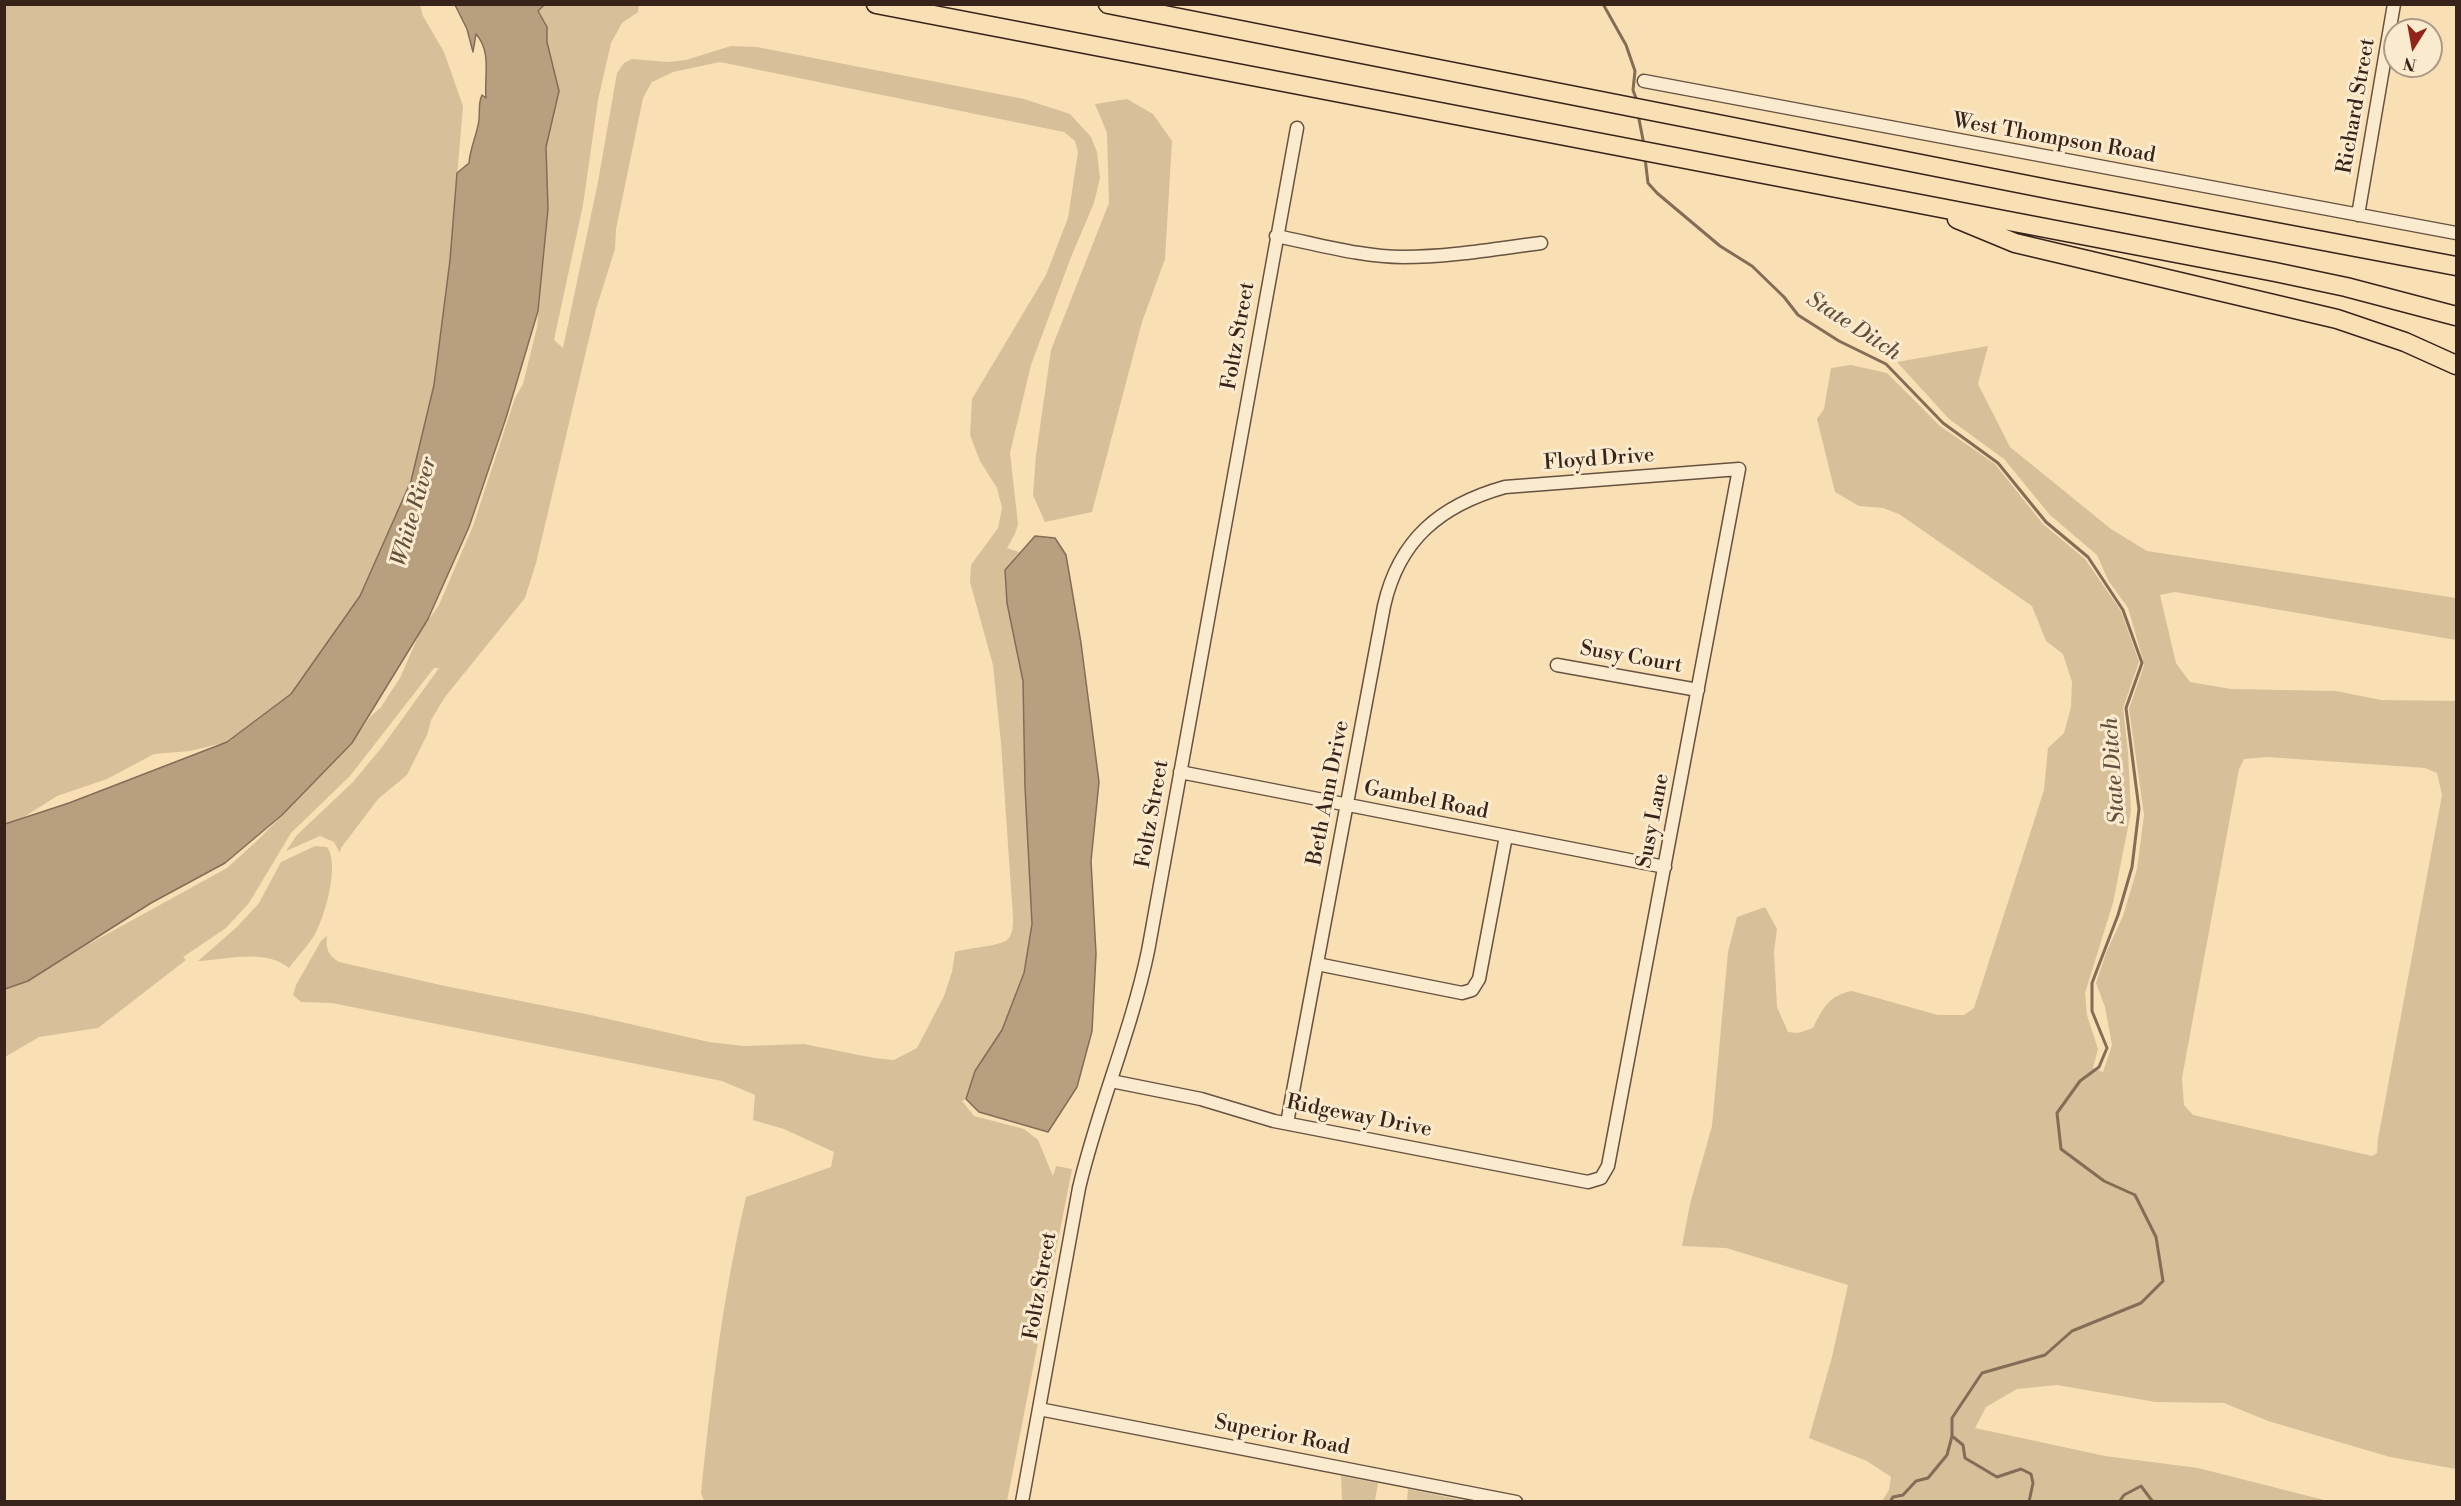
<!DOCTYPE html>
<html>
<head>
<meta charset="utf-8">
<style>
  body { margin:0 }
  #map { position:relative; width:2461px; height:1506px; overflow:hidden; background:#f8dfb4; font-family:"Libre Bodoni",serif }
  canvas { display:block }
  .frame { position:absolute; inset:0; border:6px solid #38231a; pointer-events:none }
  .north { position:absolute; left:2383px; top:18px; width:60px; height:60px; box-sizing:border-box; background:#faeace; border:2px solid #ac9a86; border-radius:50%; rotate:191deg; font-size:16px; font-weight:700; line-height:24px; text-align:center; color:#38231a }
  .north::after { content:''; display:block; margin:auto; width:21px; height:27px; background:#8f2418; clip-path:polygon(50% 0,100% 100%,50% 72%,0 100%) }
</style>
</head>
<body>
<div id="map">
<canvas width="2461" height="1506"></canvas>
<div class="frame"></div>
<div class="north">N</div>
</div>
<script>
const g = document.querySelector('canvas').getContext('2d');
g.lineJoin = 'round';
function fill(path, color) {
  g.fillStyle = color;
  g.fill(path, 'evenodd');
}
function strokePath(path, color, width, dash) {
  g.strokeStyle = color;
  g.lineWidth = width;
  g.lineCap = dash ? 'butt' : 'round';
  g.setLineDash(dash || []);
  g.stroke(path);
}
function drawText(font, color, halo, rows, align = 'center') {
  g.font = font + ' "Libre Bodoni",serif';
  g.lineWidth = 6;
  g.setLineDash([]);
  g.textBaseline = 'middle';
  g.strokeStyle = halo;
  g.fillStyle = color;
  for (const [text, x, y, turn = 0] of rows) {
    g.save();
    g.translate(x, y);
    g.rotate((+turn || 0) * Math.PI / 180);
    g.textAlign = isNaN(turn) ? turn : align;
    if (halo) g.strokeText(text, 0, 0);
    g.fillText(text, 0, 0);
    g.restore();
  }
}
const green = new Path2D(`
  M4 5H420L423 16 444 52 463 106 450 260 434 385 411 481 360 596 291 694 227 742 190 751 154 754 107 779 57 796 24 817 5 824Z
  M544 5H639L638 12 622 23 611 43 598 100 583 205 554 340 563 348 598 182 617 73 624 63 632 59 668 62 686 60 731 46 757 47 1024 99 1070 114 1091 137 1097 152 1100 178 1094 203 1071 257 1031 365 1010 453 1018 524 1015 534 1007 548 1019 552 1005 570 1007 603 1023 681 1025 787 1032 924 1024 973 1002 1030 975 1071 966 1099 962 1101 974 1116 1024 1129 1038 1140 1053 1176 1056 1166 1072 1169 1007 1501H704L701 1493C711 1394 723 1294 746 1197L831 1167 834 1152 784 1129 753 1120 755 1095 722 1081 332 1003 301 1002 293 995 296 985 321 941 327 936C325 949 329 956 339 962L445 986 586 1014 709 1042 744 1046 804 1044 874 1058 894 1060 917 1048 944 996 952 972 955 952C967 948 1000 946 1007 940 1013 935 1013 925 1013 917L1001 743 993 665 970 582 971 565 998 528 1002 508 997 488 980 461 970 435 972 399 1046 275 1068 218 1078 152 1075 141 1064 132 720 62 673 72 652 82 643 98 616 229 615 249 596 309 536 563 525 598 445 697 431 720 427 735 407 775 378 799 341 848 340 853 334 842 320 836 286 851 297 835 353 782 382 747 439 668H434L350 776 291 833 249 903 226 928 183 957 186 960 98 1028 39 1037 5 1057V989L28 981 87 945 227 868 260 838 352 743 370 717 381 707 400 678 421 630 439 605 473 526 515 398 523 384 537 327 548 209 546 147 559 91 547 42V27L538 11Z
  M1127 99 1153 114 1172 141 1165 259 1142 322 1092 512 1045 522 1033 495 1036 455 1051 350 1109 203 1107 133 1095 104Z
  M1988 346 1978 384 2010 447 2111 529 2147 551 2456 598V640L2175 592 2160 595 2176 663 2190 682 2231 689 2336 691 2381 700 2456 701V1469L2390 1457 2268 1421 2224 1403 2156 1402 2057 1385 2017 1389 1986 1407 1975 1428 2105 1456 2198 1468 2328 1501H1882L1889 1490 1891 1477 1867 1461 1809 1438 1832 1357 1848 1285 1726 1248 1682 1246 1690 1204 1712 1126 1728 952 1737 917 1765 907 1777 929 1774 952 1777 1007 1788 1032 1798 1033 1813 1028C1823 1008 1829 995 1852 991L1938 1015H1964L1974 1008 2044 790 2048 748 2064 733 2071 707 2072 682 2063 654 2046 641 2032 606 1899 514 1883 508 1859 506 1835 492 1817 419 1824 409 1831 368 1851 365 1887 373 1940 426 1995 464 2043 524 2085 559 2121 611 2139 662 2123 708 2128 752 2131 812 2113 903 2085 993 2087 1015 2098 1049 2093 1068 2103 1072 2112 1045 2105 1007 2096 983 2106 953 2123 916 2137 869 2144 815 2129 709 2144 665 2143 660 2128 608 2108 580 2097 555 2050 515 2004 459 1949 419 1897 362ZM2267 757 2425 768 2437 773 2442 795 2378 1139 2377 1153 2372 1156 2193 1115 2184 1105 2182 1078 2239 769 2244 759Z
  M315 846 327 847C340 864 325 916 315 934 308 946 297 957 289 968 265 948 227 960 198 961L237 927 259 903 281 862Z
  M1341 1476 1378 1483 1375 1501H1342Z
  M1408 1489 1467 1501H1407Z`);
const water = new Path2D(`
  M455 5H544L538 11 547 27V42L559 91 546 147 548 209 538 311 506 418 469 527 428 619 352 743 282 815 225 863 151 903 28 981 5 989V824L69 803 227 742 291 694 360 596 411 481 434 385 450 260 457 173 469 163C470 148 477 135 479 120 480 111 478 103 482 95L486 98C484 76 492 52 476 34L473 52 467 29Z
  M1035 536 1055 538 1066 555 1081 643 1099 782 1091 861 1096 954 1092 1031 1077 1087 1048 1132 979 1112 966 1099 975 1071 1002 1030 1024 973 1032 924 1025 787 1023 681 1007 603 1005 570Z`);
const stream = new Path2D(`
  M1603 4 1626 45 1635 71 1633 90 1637 101
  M1638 114 1644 145
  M1645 158 1648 183 1657 193 1720 246 1752 266 1784 297 1798 315 1839 341 1886 364 1943 423 1998 463 2046 522 2088 557 2123 610 2142 663 2126 708 2139 809 2132 867 2118 915 2092 983V1011L2107 1048 2099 1067 2080 1081 2057 1113 2061 1149 2104 1181 2135 1195 2156 1237 2163 1281 2141 1303 2072 1331 2045 1355 1982 1373 1952 1418V1436L1947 1455 1928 1478 1916 1481 1903 1495 1893 1497 1890 1502
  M1952 1436 1963 1445 1965 1458 1997 1477 2021 1469 2031 1474 2033 1483 2029 1502
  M2119 1502 2124 1495 2141 1486 2153 1502`);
const minor = new Path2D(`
  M1644 81 2456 233
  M2358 215 2394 4
  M1276 236C1318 244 1361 257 1403 257 1449 257 1495 249 1541 243
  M1557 665 1698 690
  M1180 772 1665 867
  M1317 964 1462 993 1472 990 1479 979 1506 836
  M1111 1081 1201 1099 1274 1121 1588 1182 1601 1178 1608 1166 1739 469 1505 487C1441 505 1399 539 1384 606L1287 1123
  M1039 1409 1516 1502
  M1022 1502 1079 1188C1098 1107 1131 1032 1148 951L1297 128`);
const highway = new Path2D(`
  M876 4 2275 272 2346 287 2456 316
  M1108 4 2053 190 2456 266
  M1957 219 2015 243 2337 319 2405 342 2456 365`);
const streetNames = [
  ["Richard Street",2357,106,-80],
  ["West Thompson Road",2054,139,10],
  ["Foltz Street",1239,336,-80],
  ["Floyd Drive",1599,460,-4],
  ["Susy Court",1631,658,10],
  ["Beth Ann Drive",1329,793,-79],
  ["Gambel Road",1426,801,11],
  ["Foltz Street",1153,814,-80],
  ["Susy Lane",1654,821,-79],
  ["Ridgeway Drive",1359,1117,11],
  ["Foltz Street",1041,1286,-80],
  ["Superior Road",1282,1436,11]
];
const waterNames = [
  ["State Ditch",1853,327,33],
  ["White River",415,512,-74],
  ["State Ditch",2115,771,-94]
];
fill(green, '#d7bf9a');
fill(water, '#b79f80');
strokePath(water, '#846d57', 1.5);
strokePath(stream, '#846d57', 3);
strokePath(minor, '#685240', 15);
strokePath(highway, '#38231a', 21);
strokePath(minor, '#faeace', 12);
strokePath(highway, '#f8dfb4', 18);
drawText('21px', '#38231a', '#faeace', streetNames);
drawText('italic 22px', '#644e3e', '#faeace', waterNames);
</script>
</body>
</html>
